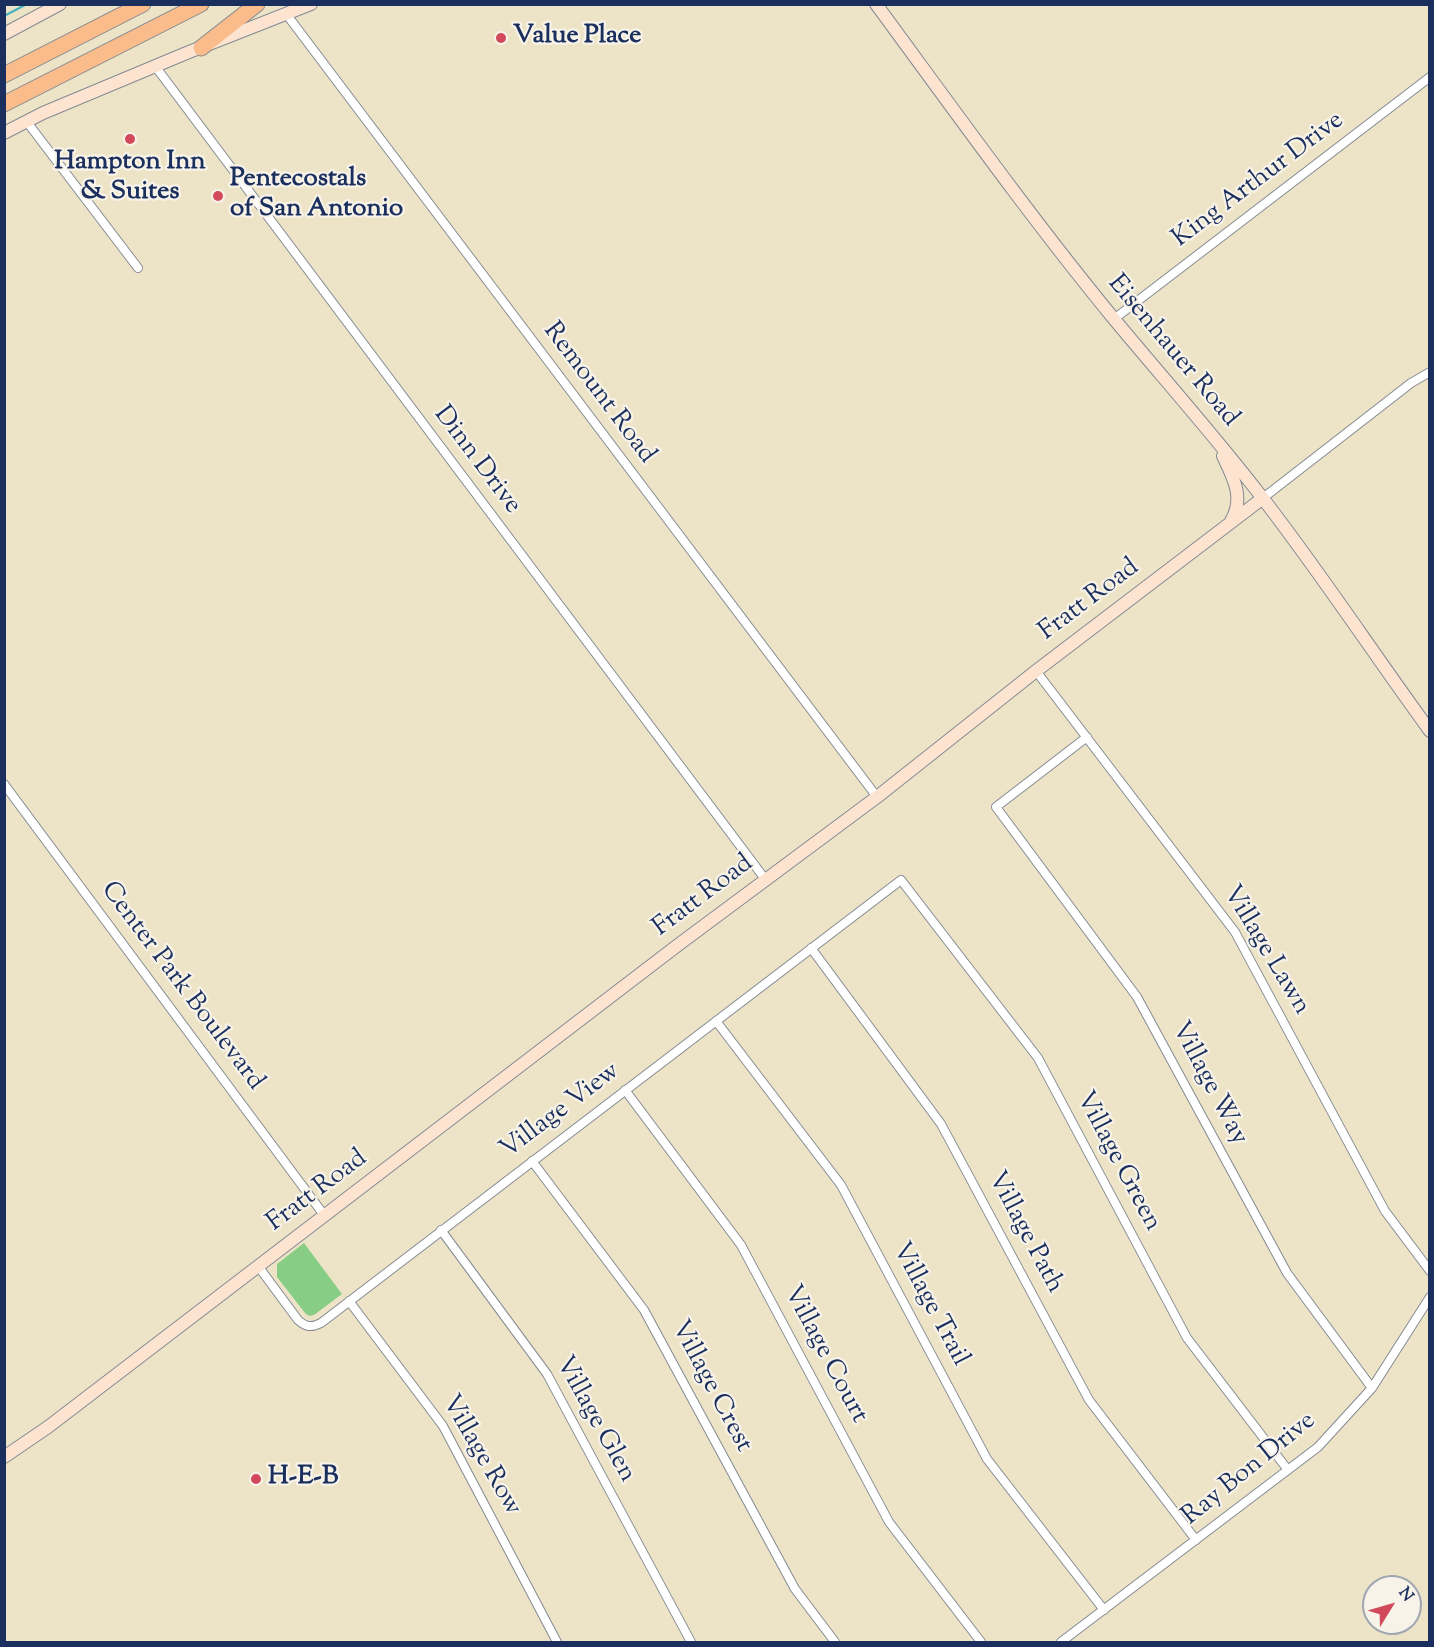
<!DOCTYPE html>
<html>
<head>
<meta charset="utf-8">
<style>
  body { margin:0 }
  #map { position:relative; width:1434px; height:1647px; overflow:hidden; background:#ede4c7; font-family:"Sorts Mill Goudy",serif }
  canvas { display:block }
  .frame { position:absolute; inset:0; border:6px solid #1b2f5e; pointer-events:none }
  .north { position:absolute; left:1362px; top:1575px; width:60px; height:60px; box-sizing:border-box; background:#f7f3e8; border:2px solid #9fa5b1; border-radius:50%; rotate:53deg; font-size:16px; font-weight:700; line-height:24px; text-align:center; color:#1b2f5e }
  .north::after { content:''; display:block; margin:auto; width:21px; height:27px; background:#d1495b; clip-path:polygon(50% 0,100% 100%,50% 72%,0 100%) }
</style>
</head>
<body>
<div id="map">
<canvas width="1434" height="1647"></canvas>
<div class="frame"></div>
<div class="north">N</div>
</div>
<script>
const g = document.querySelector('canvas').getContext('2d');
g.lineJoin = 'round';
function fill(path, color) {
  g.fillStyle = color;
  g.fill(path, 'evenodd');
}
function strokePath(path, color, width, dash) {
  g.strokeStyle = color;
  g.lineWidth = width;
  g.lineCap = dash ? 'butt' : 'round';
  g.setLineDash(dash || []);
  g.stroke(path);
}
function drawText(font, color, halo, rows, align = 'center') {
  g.font = font + ' "Sorts Mill Goudy",serif';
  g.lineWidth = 4.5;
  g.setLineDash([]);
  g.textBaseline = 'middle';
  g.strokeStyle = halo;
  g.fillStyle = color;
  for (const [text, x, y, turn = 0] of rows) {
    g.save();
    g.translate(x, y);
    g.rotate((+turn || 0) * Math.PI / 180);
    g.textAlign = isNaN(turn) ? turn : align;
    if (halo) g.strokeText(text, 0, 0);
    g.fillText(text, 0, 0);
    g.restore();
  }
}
const green = new Path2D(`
  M304 1243 342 1294 314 1315 309 1316 305 1313 277 1277V1264Z`);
const stream = new Path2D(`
  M4 16 27 4`);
const street = new Path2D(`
  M287 15 877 797
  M155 66 765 879
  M27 122 138 268
  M1114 319 1430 77
  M1263 498 1411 383 1430 372
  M1036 671 1235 932 1385 1211 1430 1271
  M1087 737 996 807 1137 997 1287 1273 1372 1388
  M4 784 324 1215
  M811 948 941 1124 1089 1400 1196 1540
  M716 1021 841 1185 987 1459 1104 1610
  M625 1090 741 1245 889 1522 981 1642
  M532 1161 644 1310 795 1589 835 1642
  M441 1230 547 1374 691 1642
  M258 1266 298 1320C306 1327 311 1328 321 1323L901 880 1038 1058 1187 1338 1288 1470
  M349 1301 443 1426 557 1642
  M1061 1642 1318 1447 1372 1388 1430 1297`);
const secondary = new Path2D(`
  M876 4C954 110 1031 218 1114 319 1163 378 1214 435 1261 496 1320 572 1373 653 1430 731
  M4 34 60 4
  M4 133 43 113 189 52 311 4
  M1223 456C1233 477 1245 498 1231 521
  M4 1457 48 1427 678 945 877 797 1036 671 1263 498`);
const highway = new Path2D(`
  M201 48 257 4
  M4 75 143 4
  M4 104 201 4`);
const markers = [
  [501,38,6,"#d1495b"],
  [130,139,6,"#d1495b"],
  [218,196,6,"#d1495b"],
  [256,1479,6,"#d1495b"]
];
const poiNames = [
  ["Value Place",513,38],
  ["Hampton Inn",130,164,"center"],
  ["& Suites",130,194,"center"],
  ["Pentecostals",230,181],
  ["of San Antonio",230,211],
  ["H-E-B",268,1479]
];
const streetNames = [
  ["King Arthur Drive",1259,181,-37],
  ["Eisenhauer Road",1172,352,50],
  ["Remount Road",598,394,53],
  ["Dinn Drive",476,461,53],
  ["Fratt Road",1090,601,-37],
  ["Fratt Road",704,897,-37],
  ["Village Lawn",1265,951,59],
  ["Center Park Boulevard",181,987,53],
  ["Village Way",1208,1084,62],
  ["Village View",561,1112,-37],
  ["Village Green",1117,1162,62],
  ["Fratt Road",318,1192,-37],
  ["Village Path",1024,1233,62],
  ["Village Trail",929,1305,62],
  ["Village Court",824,1355,62],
  ["Village Crest",710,1387,62],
  ["Village Glen",594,1420,61],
  ["Village Row",480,1456,60],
  ["Ray Bon Drive",1250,1470,-39]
];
fill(green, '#88cd86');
strokePath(stream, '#42b2ba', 2);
strokePath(street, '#848a92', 10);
strokePath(secondary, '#848a92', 14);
strokePath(highway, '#848a92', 17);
strokePath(street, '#fff', 8);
strokePath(secondary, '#fde4d1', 12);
strokePath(highway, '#fabc8b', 15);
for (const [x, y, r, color] of markers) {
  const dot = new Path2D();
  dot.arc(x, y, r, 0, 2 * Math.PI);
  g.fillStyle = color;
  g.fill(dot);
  strokePath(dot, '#f7f3e8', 2);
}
drawText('bold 26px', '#1b2f5e', '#f7f3e8', poiNames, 'left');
drawText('26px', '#1b2f5e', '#f7f3e8', streetNames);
</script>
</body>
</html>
